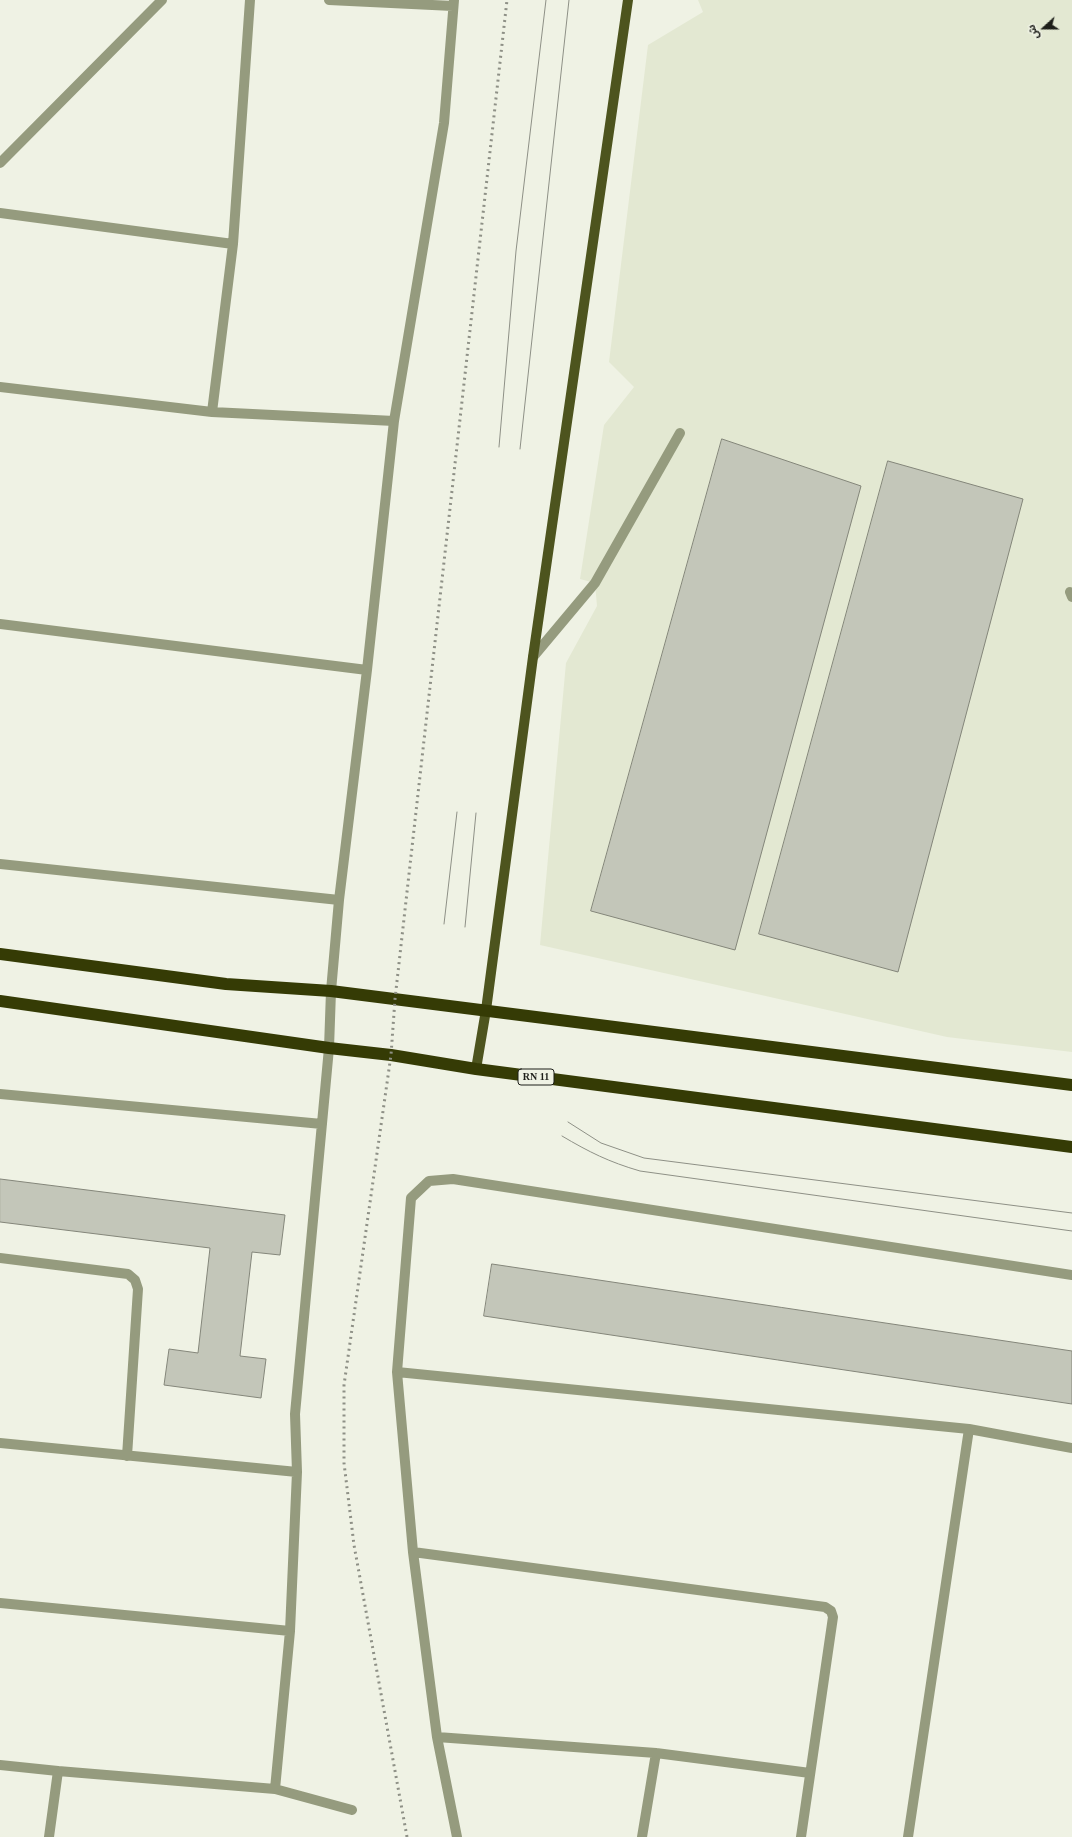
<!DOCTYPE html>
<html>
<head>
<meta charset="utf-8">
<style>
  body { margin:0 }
  #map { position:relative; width:1072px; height:1837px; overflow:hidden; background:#eff2e4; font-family:"Times New Roman","Noto Sans Arabic",serif }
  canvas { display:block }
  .north { position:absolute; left:1024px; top:8px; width:40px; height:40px; -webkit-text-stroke:3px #eff2e4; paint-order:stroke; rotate:249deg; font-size:11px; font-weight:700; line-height:16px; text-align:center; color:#1d1e19 }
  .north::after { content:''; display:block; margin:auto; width:14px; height:18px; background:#1d1e19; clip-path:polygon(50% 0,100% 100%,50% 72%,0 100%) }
</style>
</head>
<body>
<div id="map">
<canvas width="1072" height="1837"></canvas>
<div class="north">ش</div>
</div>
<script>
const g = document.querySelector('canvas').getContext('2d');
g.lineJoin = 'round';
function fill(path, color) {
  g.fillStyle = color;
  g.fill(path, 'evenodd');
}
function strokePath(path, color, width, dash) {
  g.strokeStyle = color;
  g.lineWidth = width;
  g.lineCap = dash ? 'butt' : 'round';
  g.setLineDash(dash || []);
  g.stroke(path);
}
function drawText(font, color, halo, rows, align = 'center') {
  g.font = font + ' "Times New Roman",serif';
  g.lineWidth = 3;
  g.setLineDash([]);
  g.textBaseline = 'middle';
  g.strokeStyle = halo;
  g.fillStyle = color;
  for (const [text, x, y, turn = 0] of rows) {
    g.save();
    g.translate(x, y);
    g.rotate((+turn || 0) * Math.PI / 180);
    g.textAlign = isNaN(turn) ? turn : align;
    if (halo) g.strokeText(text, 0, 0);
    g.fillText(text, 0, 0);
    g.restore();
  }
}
const built = new Path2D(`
  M698 0H1072V1052L947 1037 540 945 566 663 597 606 595 583 580 579 604 425 634 387 609 362 648 45 703 12Z`);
const building = new Path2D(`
  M722 439 861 486 735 950 591 911Z
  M888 461 1023 499 898 972 759 934Z
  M0 1179 285 1215 280 1255 252 1252 240 1356 266 1359 261 1398 164 1385 169 1349 198 1353 210 1248 0 1222Z
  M492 1264 1072 1351V1404L484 1316Z`);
const lane = new Path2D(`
  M1070 592 1072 597
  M533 657 595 583 680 433`);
const street = new Path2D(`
  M329 0 453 6
  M0 163 162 0
  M0 213 233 244
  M0 387 212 412 394 421
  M212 412 233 244 250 0
  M0 624 367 670
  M0 864 339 900
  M0 1094 322 1124
  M0 1258 128 1274 135 1280 138 1289 127 1456
  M397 1372 969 1429 1072 1448
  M0 1443 297 1472
  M413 1552 825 1607 831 1611 833 1617 801 1837
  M0 1603 290 1631
  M437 1737 656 1753 810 1773
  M0 1765 58 1771 275 1789
  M352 1810 275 1789 290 1631 297 1472 295 1414 329 1048 331 991 339 900 367 670 394 421 444 123 454 0
  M49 1837 58 1771
  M457 1837 437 1737 413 1552 397 1372 411 1198 429 1181 453 1179 1072 1275
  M642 1837 656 1753
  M908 1837 969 1429`);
const primary = new Path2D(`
  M476 1069 486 1010 533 657 628 0`);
const highway = new Path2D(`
  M0 954 226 984 331 991 1072 1085
  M0 1001 329 1048 391 1055 476 1069 1072 1147`);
const tram = new Path2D(`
  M499 447 516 251 546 0
  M520 449 569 0
  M444 924 457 812
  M465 927 476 813
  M568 1122 601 1143 644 1158 1072 1213
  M562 1136C589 1152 609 1162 640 1171L1072 1231`);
const rail = new Path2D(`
  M407 1837 354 1545 344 1463V1385L391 1055 395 999 507 0`);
const shields = [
  [536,1077,36]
];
const shieldNames = [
  ["RN 11",536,1077]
];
fill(built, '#e3e8d2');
fill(building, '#c3c6b9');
strokePath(building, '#84867a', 1);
strokePath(lane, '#959b7e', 10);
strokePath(street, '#959b7e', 10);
strokePath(primary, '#4d541e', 10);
strokePath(highway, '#353b05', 12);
strokePath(tram, '#8e9086', 1);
strokePath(rail, '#8e9086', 3, [2, 4]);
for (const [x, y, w] of shields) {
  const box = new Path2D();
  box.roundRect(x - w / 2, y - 8, w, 16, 3);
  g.fillStyle = '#eff2e4';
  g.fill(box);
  strokePath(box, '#1d1e19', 1);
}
drawText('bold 10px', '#1d1e19', null, shieldNames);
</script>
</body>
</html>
